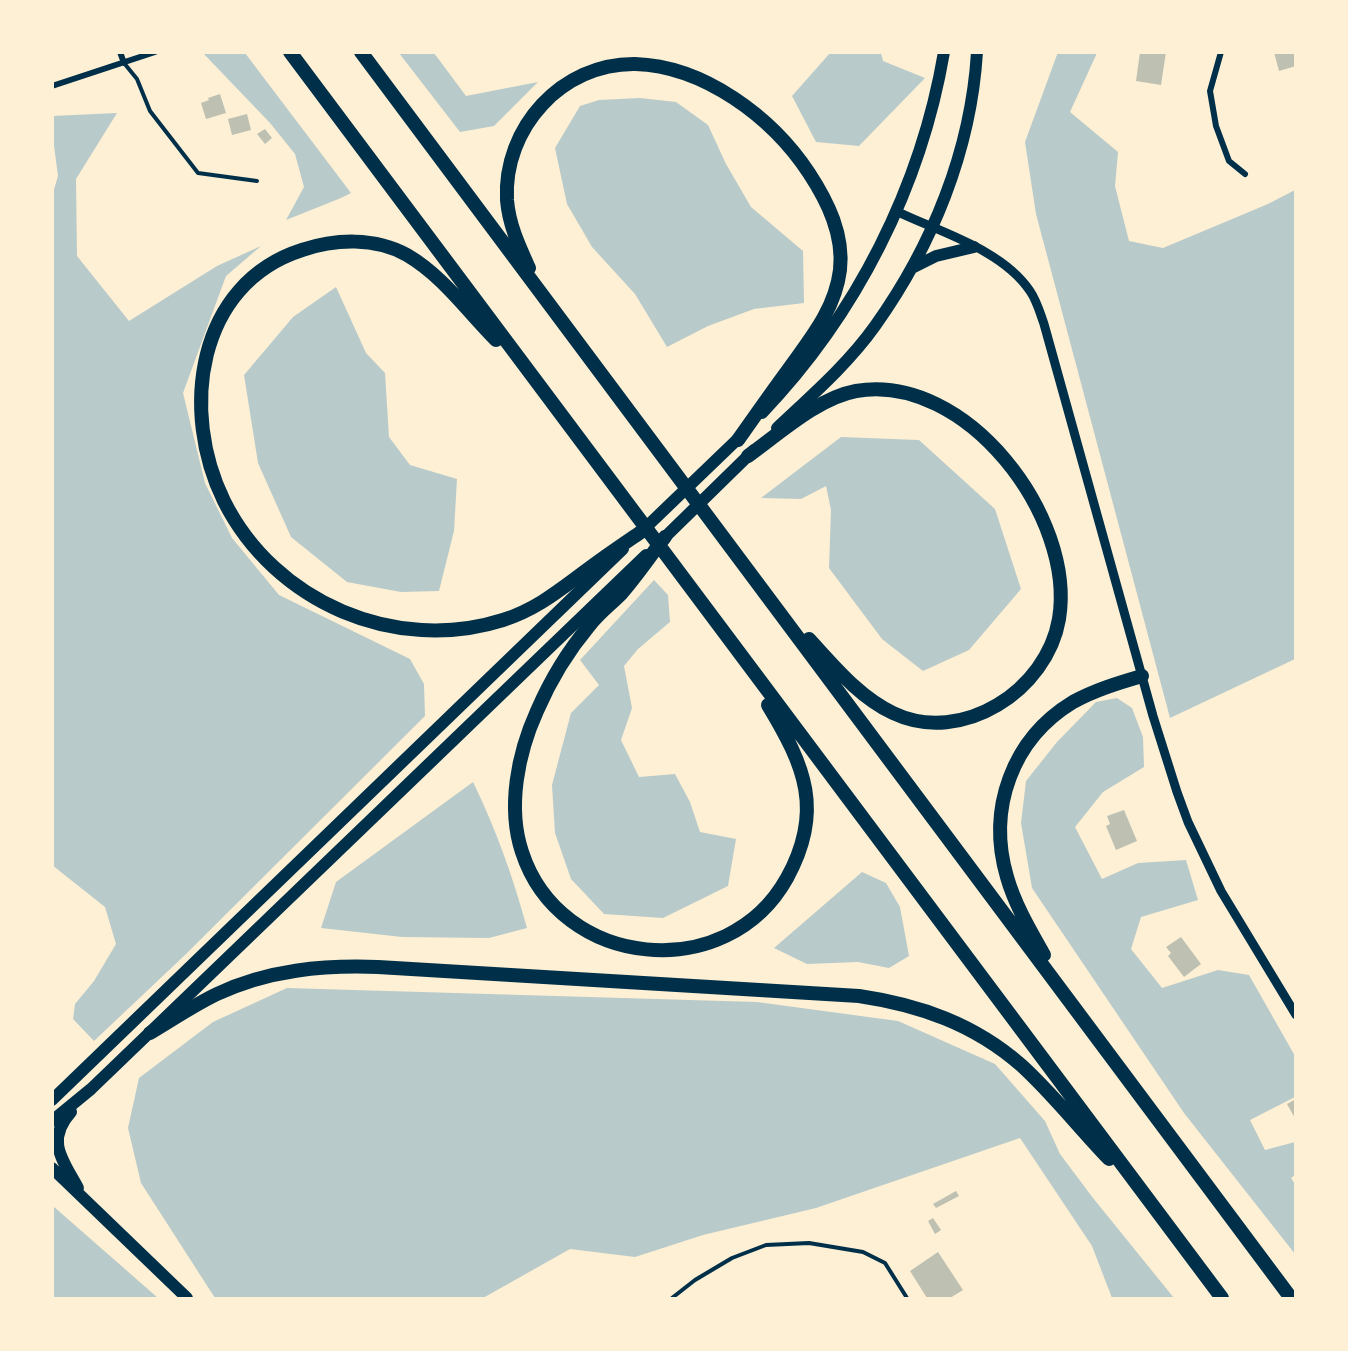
<!DOCTYPE html>
<html>
<head>
<meta charset="utf-8">
<style>
  body { margin:0 }
  #map { position:relative; width:1348px; height:1351px; overflow:hidden; background:#fdf0d5; font-family:Cabin,sans-serif }
  canvas { display:block }
  .frame { position:absolute; inset:0; border:54px solid #fdf0d5; pointer-events:none }
</style>
</head>
<body>
<div id="map">
<canvas width="1348" height="1351"></canvas>
<div class="frame"></div>
</div>
<script>
const g = document.querySelector('canvas').getContext('2d');
g.lineJoin = 'round';
function fill(path, color) {
  g.fillStyle = color;
  g.fill(path, 'evenodd');
}
function strokePath(path, color, width, dash) {
  g.strokeStyle = color;
  g.lineWidth = width;
  g.lineCap = dash ? 'butt' : 'round';
  g.setLineDash(dash || []);
  g.stroke(path);
}
const green = new Path2D(`
  M1058 52 1097 53 1070 112 1118 152 1115 186 1129 241 1163 248 1268 204 1295 190V659L1170 718 1036 214 1025 142Z
  M203 53H245L351 193 341 198 286 220 304 187 295 154 270 123Z
  M399 53H434L466 96 538 82 494 126 460 132Z
  M830 53H881L883 61 925 78 859 146 816 142 792 96Z
  M640 98 676 102 708 125 726 164 751 207 803 251 804 303 754 309 708 326 667 347 635 294 592 247 567 204 555 148 580 106 599 100Z
  M117 113 76 179 77 256 129 321 217 266 261 246 226 276 183 393 205 483 232 538 279 595 410 659 424 684 425 716 185 955 94 1041 73 1019 75 1004 94 981 116 944 105 907 52 865V196L58 176 53 138 52 116Z
  M336 287 366 353 385 373 389 437 410 465 457 479 454 531 439 591 401 592 347 582 291 537 258 463 244 375 293 317Z
  M841 437 919 440 995 509 1021 589 969 650 923 671 882 639 829 568 831 510 826 486 801 499 761 498Z
  M654 580 668 595 670 622 638 649 624 666 632 708 621 740 639 777 675 774 690 802 700 832 736 839 728 886 663 918 604 914 571 879 555 833 552 785 571 713 599 685 580 660Z
  M1117 698 1132 708 1143 737 1144 767 1103 792 1075 827 1102 879 1138 863 1186 860 1198 900 1141 917 1131 949 1162 988 1218 970 1249 975 1295 1056V1097L1250 1120 1265 1150 1295 1142V1175L1291 1178 1295 1184V1254L1184 1113 1032 888 1021 823 1026 781 1057 742 1096 702Z
  M473 782C496 829 513 877 527 928L489 938 402 937 321 928 336 882Z
  M862 872 886 883 900 907 909 956 889 968 858 962 807 964 774 948Z
  M287 988 757 1002 898 1021 995 1064 1045 1121 1060 1154 1093 1198 1174 1298H1112L1092 1246 1020 1138 816 1208 703 1235 635 1257 570 1249 483 1298H215L141 1183 128 1128 139 1078 213 1022Z
  M53 1206 158 1298H53Z`);
const building = new Path2D(`
  M1140 52H1166L1161 85 1136 81Z
  M1274 52H1296V66L1279 71Z
  M220 94 226 113 206 119 201 103 209 100 208 98Z
  M247 114 251 130 232 135 228 119Z
  M265 129 272 138 265 144 257 134Z
  M1124 810 1137 841 1116 850 1106 826 1110 824 1107 816Z
  M1181 937 1201 964 1184 977 1168 956 1171 953 1166 947Z
  M1296 1099V1120L1287 1104Z
  M956 1191 959 1196 936 1208 933 1204Z
  M933 1218 941 1230 935 1234 928 1221Z
  M938 1252 963 1290 950 1298H927L910 1271Z`);
const service = new Path2D(`
  M124 63 137 79 150 111 198 173 257 181
  M672 1298 695 1280 732 1258 766 1245 809 1243 863 1252 885 1263 907 1298`);
const minor = new Path2D(`
  M120 52 124 63
  M1221 52 1210 91 1216 126 1229 161 1245 174
  M52 86 155 52`);
const tertiary = new Path2D(`
  M896 211C939 232 1002 249 1030 291 1037 301 1040 313 1044 324L1153 716 1177 792 1188 822 1221 891 1296 1015`);
const primary = new Path2D(`
  M912 268 936 256 974 247
  M762 413C856 315 921 187 944 52
  M777 428C811 396 848 364 875 326 932 246 971 151 977 52
  M640 533 744 433
  M659 543 754 450
  M52 1100 623 549
  M71 1112C45 1141 63 1160 78 1188
  M52 1121 91 1089 646 555
  M52 1168 187 1298`);
const motorway = new Path2D(`
  M290 52 1222 1298
  M361 52 1291 1298
  M529 268C519 246 509 225 507 200 503 128 562 63 635 64 704 66 772 117 809 173 828 202 844 235 840 270 835 310 810 339 788 370 771 393 755 416 738 440
  M496 340C467 311 443 276 407 255 375 237 335 239 302 250 196 284 180 412 224 501 275 603 396 654 503 620 538 609 562 588 591 567 607 555 625 543 641 532
  M748 456C780 433 818 398 856 391 966 372 1076 517 1059 619 1047 690 962 746 893 713 859 697 834 666 809 639
  M665 537C650 556 637 576 621 594 610 605 598 614 589 626 568 651 550 681 537 711 518 753 507 807 522 852 560 969 727 986 787 878 824 811 805 766 768 705
  M1044 955C1030 930 1015 905 1007 877 987 809 1012 739 1073 702 1095 690 1118 683 1142 676
  M150 1033C172 1020 194 1005 217 994 268 970 323 965 378 967L859 996C920 1005 974 1024 1021 1065 1053 1094 1079 1128 1109 1159`);
fill(green, '#b9caca');
fill(building, '#bec0b2');
strokePath(service, '#003049', 4);
strokePath(minor, '#003049', 6);
strokePath(tertiary, '#003049', 9);
strokePath(primary, '#003049', 12);
strokePath(motorway, '#003049', 14);
</script>
</body>
</html>
